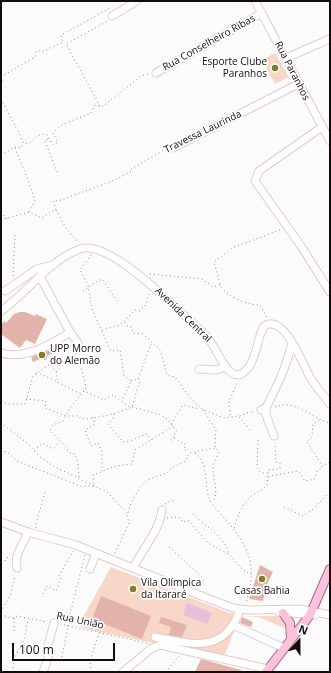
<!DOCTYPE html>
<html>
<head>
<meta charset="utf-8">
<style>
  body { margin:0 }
  #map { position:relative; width:331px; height:673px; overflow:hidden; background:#fbfbfb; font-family:"Open Sans",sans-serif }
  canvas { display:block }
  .frame { position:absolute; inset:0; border:2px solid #140b0c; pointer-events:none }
  .north { position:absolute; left:279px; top:621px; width:40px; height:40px; -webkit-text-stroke:3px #fff; paint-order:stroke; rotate:21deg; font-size:11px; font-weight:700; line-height:16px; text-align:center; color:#140b0c }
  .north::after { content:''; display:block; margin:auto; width:14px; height:18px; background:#140b0c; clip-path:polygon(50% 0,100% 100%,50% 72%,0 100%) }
  .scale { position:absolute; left:12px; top:643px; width:103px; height:18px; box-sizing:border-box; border:2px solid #140b0c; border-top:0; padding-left:5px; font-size:12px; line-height:14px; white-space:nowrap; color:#140b0c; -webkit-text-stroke:3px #fff; paint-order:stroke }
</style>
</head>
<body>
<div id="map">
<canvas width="331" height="673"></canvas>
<div class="frame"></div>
<div class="north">N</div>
<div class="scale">100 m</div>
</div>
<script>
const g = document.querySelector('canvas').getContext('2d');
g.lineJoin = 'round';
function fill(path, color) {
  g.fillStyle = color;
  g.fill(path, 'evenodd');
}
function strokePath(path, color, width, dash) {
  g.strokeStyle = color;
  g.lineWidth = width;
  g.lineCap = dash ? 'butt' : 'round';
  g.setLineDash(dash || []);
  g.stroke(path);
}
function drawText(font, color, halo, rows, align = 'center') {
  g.font = font + ' "Open Sans",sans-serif';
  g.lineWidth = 3.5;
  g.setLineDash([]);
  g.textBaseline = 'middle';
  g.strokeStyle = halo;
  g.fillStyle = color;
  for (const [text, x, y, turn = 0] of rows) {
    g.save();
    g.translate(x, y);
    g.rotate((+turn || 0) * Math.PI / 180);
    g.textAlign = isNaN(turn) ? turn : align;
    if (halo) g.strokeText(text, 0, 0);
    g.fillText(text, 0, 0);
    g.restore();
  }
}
const green = new Path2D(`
  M275 53 289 77 275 84 262 60Z
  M111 567 227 612 241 616H278L282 618 286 624 284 628 259 617 240 616 224 657 99 632 78 626Z`);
const water = new Path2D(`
  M187 603 212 613 207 624 183 615Z`);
const building = new Path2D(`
  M20 312H25L35 316 36 314 47 319 35 344 26 340 20 348 1 334V325L4 321 6 323 14 314Z
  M50 350 52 354 48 355 46 360 40 359 33 362 31 357Z
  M260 565 273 572 266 586 263 601 249 599Z
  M101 596 151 616 142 639 92 619Z
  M161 617 187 625 182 637 169 635 171 627 159 623Z
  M242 617 253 622 251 627 240 623Z
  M201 659 241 670V672H195Z`);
const path = new Path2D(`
  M1 77 35 57 36 51H44L63 42 61 35 110 8
  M1 77 3 80 1 81
  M1 99 23 141
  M100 106 66 44 108 21
  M48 139 45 141 57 172
  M15 148 28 180 35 201 29 212
  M1 155 15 147 21 148 23 142 29 144C34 138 38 134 46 134L53 145 58 142 53 133C62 122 78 119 91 113L95 105 102 107 141 76 148 74
  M56 210 66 228 78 242
  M1 212 7 219
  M1 220 29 212 42 218 50 212 56 210 53 201 61 200 110 182 132 171 131 169 166 149
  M91 255 80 270 88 285 92 309 110 349 111 351 120 350 124 376 131 381 122 401
  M150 274 202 279 213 287 220 285C225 296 248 305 260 305L267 318
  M13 276 15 233
  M220 284 214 262 232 248 280 230
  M83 291 99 280H103L117 301
  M125 322 128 327H131L133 333 143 334 160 350 167 374 169 376 175 377 191 399 202 409 224 418 239 416 253 411
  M102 330 120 325 135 310 140 311 145 306 149 294
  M74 350C79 364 86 377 86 392
  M56 372 64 364
  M36 373C52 377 64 387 79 393L84 391 104 400 113 395 128 406 159 414 166 418 177 431 173 436 174 438 169 442
  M131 381 138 379 151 344
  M1 397 2 401
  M26 399 46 401 45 408 66 416H79L81 419C98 418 117 414 132 407L140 380 138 379
  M1 402 9 404H25L33 376 50 364 57 373V380
  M275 407C294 398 313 419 330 423
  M203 410 216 430 215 448 219 452C217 457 212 465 213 471 214 483 219 490 213 502
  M114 414V417L108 424 123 442C131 442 139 436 147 434L152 440
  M230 415 229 402 237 383
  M93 417 95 424 85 430 91 446 98 443 102 452V471
  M239 417 251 431
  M319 420 313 424 312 437 307 442 322 465
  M1 423 27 443 40 457 55 467 107 492 127 513
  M171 424 183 405 200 409
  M174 438 186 445 184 449 188 453
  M258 440 257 468 260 472 267 474
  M1 450 7 452 17 461 80 486H94L93 475 116 466 132 464 135 450 173 426
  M34 450 43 443 53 449 59 442
  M195 453C209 463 204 483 209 498 212 506 221 514 226 520 251 549 257 566 246 603
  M79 477 78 464 75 454 68 452 67 448 50 430 53 425 63 421 70 408 84 391
  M267 481 270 476 298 471 305 481 315 479 317 471 322 468V466L330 462
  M165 504 170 501H174
  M284 507 303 516 313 509 330 492
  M193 514C205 526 227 538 229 555
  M167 518 179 517 183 522 188 520 208 543 230 555 242 569 253 576
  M330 520V523
  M36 528V524L45 492
  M234 528C237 518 242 504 251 496 257 492 262 491 267 485L268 470 280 469V463L276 462 275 443
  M169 547 204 579 201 587
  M115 553 129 523 127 516 131 503 140 487 147 480 167 473 170 469 186 461 189 453 215 448
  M1 560 5 561 10 554
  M43 594 47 586 56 591 61 578 59 576 73 551
  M1 612 11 594 15 575
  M1 615 13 618 17 616 47 622
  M60 624 147 643
  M67 626 85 555
  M14 631V617
  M61 661 68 627
  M12 672 15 657 25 637 28 619
  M91 672 90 661 99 633
  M166 672 179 656`);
const minor = new Path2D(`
  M255 1 330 141
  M112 16 137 1
  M286 58 330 39
  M156 73 262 13
  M322 127 259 171 255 181 301 246 330 292
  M173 148 298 84
  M40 277 70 332 78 343
  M5 291 37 269 53 265
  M1 311C27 293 49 260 80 249 107 239 166 299 185 316 192 323 201 329 207 337 217 348 221 366 233 374L240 375C258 364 255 342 264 326 285 313 303 366 311 379 317 388 323 395 330 404
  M1 353C24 360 51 345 70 332
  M199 369 216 370 226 367
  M266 408V415L274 436
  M261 410 266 408C277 386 287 366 292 342
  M1 522 28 532 76 545 199 595 233 608 248 610 300 609 330 615
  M17 568C13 557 24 542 28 532
  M133 568C143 549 159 531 162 510
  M90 569 96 553
  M279 612 315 615
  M233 625 284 648
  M155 637C192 644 225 655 240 609
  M43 672 48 658V645L54 623
  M123 672 152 648 160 645 268 669`);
const major = new Path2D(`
  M283 613 290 623 291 639
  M266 672 310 615 330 569`);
const markers = [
  [275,68,4,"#837d24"],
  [42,355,4,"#837d24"],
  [262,579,4,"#837d24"],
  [133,589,4,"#837d24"]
];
const streetNames = [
  ["Rua Conselheiro Ribas",209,43,-29],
  ["Rua Paranhos",292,71,63],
  ["Travessa Laurinda",203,132,-26],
  ["Avenida Central",183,315,44],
  ["Rua União",80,621,12]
];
const poiNames = [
  ["Esporte Clube",267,62,"right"],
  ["Paranhos",267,74,"right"],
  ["UPP Morro",50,349],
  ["do Alemão",50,361],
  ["Vila Olímpica",141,583],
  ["da Itararé",141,595],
  ["Casas Bahia",262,591,"center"]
];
fill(green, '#f6d7c8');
fill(water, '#e4c0dc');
fill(building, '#e2b3ab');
strokePath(minor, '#e5c9cc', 9);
strokePath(major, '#a96783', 10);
strokePath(path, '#908c8c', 1, [1, 3]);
strokePath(minor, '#fff', 7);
strokePath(major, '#fbc2db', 8);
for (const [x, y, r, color] of markers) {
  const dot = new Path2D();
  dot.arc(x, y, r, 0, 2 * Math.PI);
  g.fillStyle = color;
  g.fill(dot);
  strokePath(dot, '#fff', 1.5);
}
drawText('10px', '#140b0c', '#fff', streetNames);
drawText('10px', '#140b0c', '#fff', poiNames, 'left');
</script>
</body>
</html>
